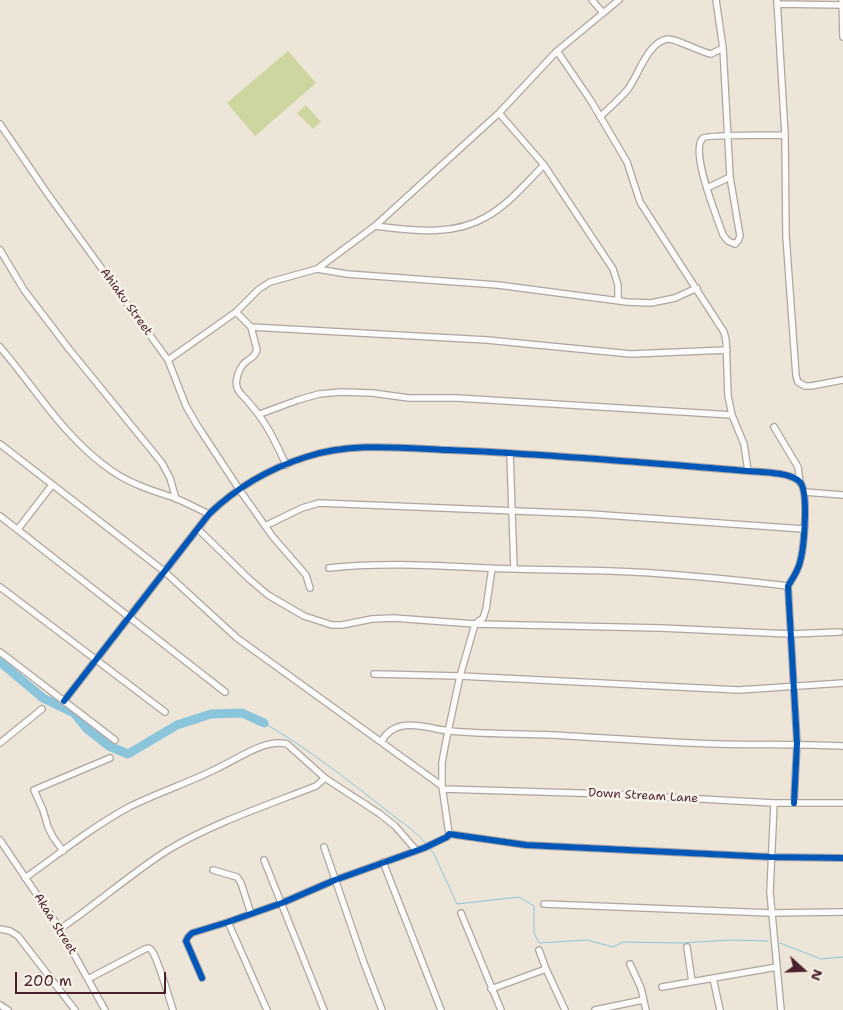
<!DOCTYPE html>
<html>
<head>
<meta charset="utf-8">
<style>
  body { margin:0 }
  #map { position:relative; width:843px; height:1010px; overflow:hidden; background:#ece5d8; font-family:"Shantell Sans",sans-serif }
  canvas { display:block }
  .north { position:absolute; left:778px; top:945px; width:50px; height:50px; -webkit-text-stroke:4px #f7f3e8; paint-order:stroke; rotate:110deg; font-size:14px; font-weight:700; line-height:20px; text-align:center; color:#4a1f2b }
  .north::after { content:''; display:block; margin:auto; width:18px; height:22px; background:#4a1f2b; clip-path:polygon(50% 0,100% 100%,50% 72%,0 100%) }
  .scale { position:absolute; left:15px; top:972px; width:151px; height:22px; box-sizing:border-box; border:2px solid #4a1f2b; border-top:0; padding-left:6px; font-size:15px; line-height:18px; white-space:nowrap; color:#4a1f2b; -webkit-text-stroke:4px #f7f3e8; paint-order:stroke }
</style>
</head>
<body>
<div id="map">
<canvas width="843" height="1010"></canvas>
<div class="north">N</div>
<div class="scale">200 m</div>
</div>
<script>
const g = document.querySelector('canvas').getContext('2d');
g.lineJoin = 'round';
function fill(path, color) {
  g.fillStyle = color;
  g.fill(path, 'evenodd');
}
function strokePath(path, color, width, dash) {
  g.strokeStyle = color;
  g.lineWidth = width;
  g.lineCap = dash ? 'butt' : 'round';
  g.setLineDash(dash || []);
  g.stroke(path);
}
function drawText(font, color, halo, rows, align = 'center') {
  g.font = font + ' "Shantell Sans",sans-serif';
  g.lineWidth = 5;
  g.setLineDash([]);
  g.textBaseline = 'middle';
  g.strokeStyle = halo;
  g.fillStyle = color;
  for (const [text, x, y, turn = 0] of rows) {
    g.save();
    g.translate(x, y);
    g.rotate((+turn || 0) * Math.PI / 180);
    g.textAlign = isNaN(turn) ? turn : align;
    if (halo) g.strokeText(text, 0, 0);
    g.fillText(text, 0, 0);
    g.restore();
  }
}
const green = new Path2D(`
  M288 51 316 83 255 136 227 103Z
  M306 105 321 122 313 129 297 113Z`);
const stream = new Path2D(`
  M264 723C307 748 347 779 386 810 401 822 414 829 427 845
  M429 848 434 854 457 904 519 897 534 906V933L539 943 587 940 613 947 623 942 681 943 731 940 768 941
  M780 943 821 959 843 957`);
const river = new Path2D(`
  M0 662 43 698 74 713 87 729 109 746 128 754 177 725 211 714 242 713 264 723`);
const street = new Path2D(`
  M592 0 603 13
  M716 0 723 48 730 177 740 236 738 241 735 244 728 241 723 235C718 219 689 151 703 138 706 135 775 135 785 135
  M777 0 785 135 786 236 796 376 798 382 805 386H811L843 380
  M842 0 843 37
  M777 4 842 5
  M557 51 591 101 627 162 640 202 724 332 726 340 728 396 732 415 744 444 748 471
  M600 117C609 108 620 99 628 89 638 76 648 41 668 39 674 38 701 52 711 54L723 48
  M0 124 47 193 168 360 186 406 197 425 239 489 273 537 306 575 310 588
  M544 165 613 269 618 285V300
  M707 188 730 177
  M375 226C412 230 452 237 486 217 508 205 526 183 544 165L499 113
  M0 250 24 290 69 349 162 463 170 478 176 499
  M317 269 347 274 498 285 627 302 651 303 675 298 697 288
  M236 312 251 327 257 350C255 357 252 357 247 361 242 364 238 372 237 378 235 385 237 390 242 395 264 418 273 436 286 465
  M251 327 487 340 631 354 727 350
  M0 347C36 389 65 439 112 471 131 484 153 491 175 498 187 503 198 509 209 514
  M168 360 236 312 259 289 270 282 317 269 375 226 499 113 557 51 619 0
  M260 414 298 400 319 394 341 392 372 393 409 398H457L732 415
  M774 427 798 467 800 483
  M0 444 165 572 237 638 442 786
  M510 453 514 569
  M805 492 843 495
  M0 516 225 692
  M265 526 302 508 319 503 590 514 804 529
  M18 529 52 485
  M198 529 249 579 268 595 304 616 332 625H342L372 619 393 618 475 624 661 628 790 634 840 632
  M329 568C391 561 453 567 515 569 547 570 578 570 610 571 670 573 729 579 788 586
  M0 587 165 712
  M0 652 115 740
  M374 674 460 676 739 690 843 683
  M64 701 209 514C236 488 271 468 306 457 351 442 403 448 449 450 549 454 648 463 748 471 761 472 790 472 800 482 809 492 804 548 800 562 798 571 793 578 788 586L797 743 794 803
  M381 742C396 715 425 728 449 731 483 734 518 734 552 735 607 738 663 742 718 744 760 745 801 744 843 746
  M0 743 42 709
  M325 778 380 814 395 826 416 850
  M443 789 610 794 774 803H843
  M774 803 770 892 781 1010
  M449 834 442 786V763L445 746 460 676 475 624 483 618 486 609 492 568
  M0 840 60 929 105 1010
  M324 847 364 963 382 1010
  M63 851 53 837 48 827 43 810 34 790 110 758
  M264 860 324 1010
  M383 862 441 1010
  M213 870 237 877 241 883 251 914
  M25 878C59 854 92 827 129 807 157 793 188 783 216 769 236 760 265 738 287 744L325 778 316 786C268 805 213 823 168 850 130 874 97 904 60 929
  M544 904 771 913 843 912
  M461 913 501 1010
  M228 922 267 1010
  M0 929 10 931 18 936 75 1010
  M687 947 692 982
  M539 950 546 969 565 1010
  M630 964 641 988 646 1010
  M202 978 186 941 188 937 192 933 228 922 282 903 335 880 424 848 447 837 449 834 526 845 771 857 843 858
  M713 978 720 1010
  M88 979 145 949C148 948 149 947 152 951 158 959 169 998 173 1010
  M662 987 777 967
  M491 989 546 969
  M0 1005 8 1010
  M595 1010 643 1000`);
const cycleway = new Path2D(`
  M64 701 209 514C236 488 271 468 306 457 351 442 403 448 449 450 549 454 648 463 748 471 761 472 790 472 800 482 809 492 804 548 800 562 798 571 793 578 788 586L797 743 794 803
  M202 978 186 941 188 937 192 933 228 922 282 903 335 880 424 848 447 837 449 834 526 845 771 857 843 858`);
const streetNames = [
  ["Ahiaku Street",126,302,54],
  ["Down Stream Lane",643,796,3],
  ["Akaa Street",55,924,58]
];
fill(green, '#ccd69e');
strokePath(stream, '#8bc5dc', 1);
strokePath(river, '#8bc5dc', 9);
strokePath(street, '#aea59f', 8);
strokePath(street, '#fcfbf9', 5.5);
strokePath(cycleway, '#0057b8', 6);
drawText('12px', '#4a1f2b', '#f7f3e8', streetNames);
</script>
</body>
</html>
